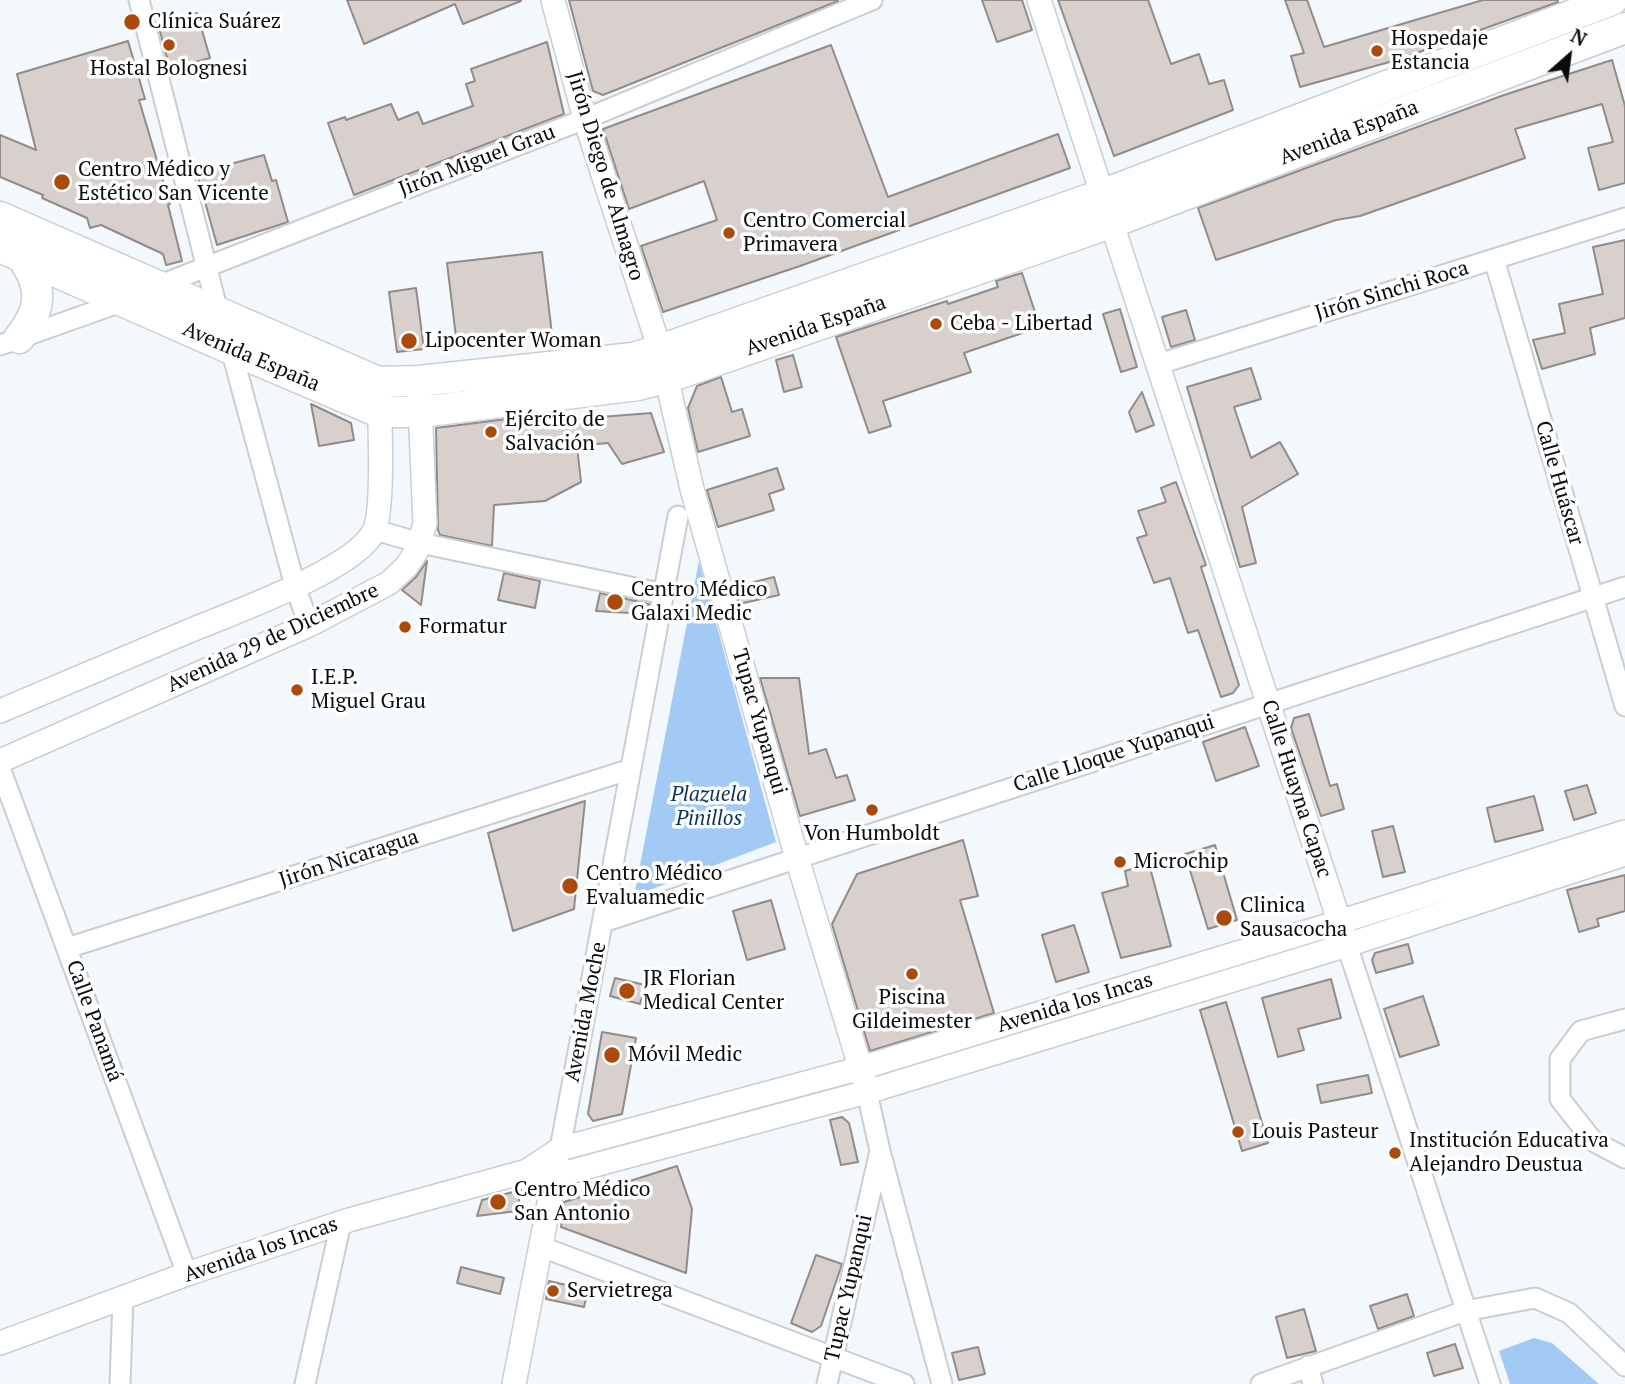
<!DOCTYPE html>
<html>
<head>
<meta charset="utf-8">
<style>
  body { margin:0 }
  #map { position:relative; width:1625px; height:1384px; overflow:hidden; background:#f3f8fd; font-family:"PT Serif",serif }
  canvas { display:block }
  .north { position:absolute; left:1534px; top:21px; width:70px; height:70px; -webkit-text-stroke:5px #fff; paint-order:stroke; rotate:28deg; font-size:19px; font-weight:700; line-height:28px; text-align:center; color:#0a0b0d }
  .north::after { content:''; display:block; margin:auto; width:24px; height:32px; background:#0a0b0d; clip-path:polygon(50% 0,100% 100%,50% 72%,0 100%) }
</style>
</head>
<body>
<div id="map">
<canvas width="1625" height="1384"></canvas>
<div class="north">N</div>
</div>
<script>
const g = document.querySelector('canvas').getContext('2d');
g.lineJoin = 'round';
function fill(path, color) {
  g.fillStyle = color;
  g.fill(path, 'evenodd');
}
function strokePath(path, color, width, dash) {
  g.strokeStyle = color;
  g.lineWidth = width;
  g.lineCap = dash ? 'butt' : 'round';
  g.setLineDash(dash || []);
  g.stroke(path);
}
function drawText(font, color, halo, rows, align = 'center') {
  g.font = font + ' "PT Serif",serif';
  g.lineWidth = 7;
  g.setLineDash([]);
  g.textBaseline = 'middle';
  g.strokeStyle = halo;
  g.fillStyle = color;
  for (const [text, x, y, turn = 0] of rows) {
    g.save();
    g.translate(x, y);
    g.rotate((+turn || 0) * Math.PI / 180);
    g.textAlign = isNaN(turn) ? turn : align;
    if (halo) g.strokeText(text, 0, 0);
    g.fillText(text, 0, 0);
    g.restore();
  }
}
const green = new Path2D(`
  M699 561 776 842 634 896Z
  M1534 1338 1552 1343 1599 1384H1510L1499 1351Z`);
const building = new Path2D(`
  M347 0H521V1L463 24 455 4 364 44Z
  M569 0H838V1L603 95 593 91Z
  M982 0H1022L1032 30 997 42Z
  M1058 0H1148L1171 64 1199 54 1209 84 1224 80 1233 110 1114 156Z
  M1285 0H1307L1324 47 1483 0H1558V2L1400 59 1300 87 1291 56 1304 53Z
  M197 13 210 58 170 69 158 24Z
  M128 41 145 99 139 100 170 204 168 205 182 261 166 265 163 254 101 225 90 228 87 218 42 198 43 195 0 177V135L36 150 17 74Z
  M547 42 564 114 354 195 328 123 345 117 346 120 391 104 398 120 418 112 423 124 473 106 466 84 475 81 471 69Z
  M831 45 888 197 1058 134 1070 168 800 266 663 312 641 246 717 220 704 181 629 209 603 129Z
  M1612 60 1625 106V183L1599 190 1588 148 1613 142 1602 104 1515 129 1525 158 1360 216 1336 220 1216 260 1198 208 1504 95Z
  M264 155 272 181 276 180 288 222 217 245 197 173Z
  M1625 240V318L1590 328 1595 354 1542 369 1533 340 1565 333 1559 304 1603 294 1593 247Z
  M542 252 552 334 457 345 447 263Z
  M1022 273 1040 327 964 353 971 372 883 401 891 426 869 433 836 337 947 301 948 304 998 287 996 281Z
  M416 288 424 349 397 352 389 292Z
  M1120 309 1137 367 1121 372 1103 314Z
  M1186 310 1195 340 1171 347 1162 317Z
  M793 355 802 387 784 392 776 360Z
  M1251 368 1261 399 1234 407 1251 458 1280 442 1298 474 1242 507 1256 563 1240 567 1187 387Z
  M721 377 732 412 742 409 750 436 698 452 688 408 697 386Z
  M1142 392 1154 425 1136 432 1129 412Z
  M311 404 351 423 354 440 319 446Z
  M651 413 664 452 622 464 608 443 577 446 581 482 545 501 494 505 492 546 440 535 438 530 436 428 523 417 538 422Z
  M777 468 784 489 769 494 774 510 718 527 707 490Z
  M1176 482 1206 565 1201 567 1239 685 1233 693 1221 697 1198 630 1188 633 1170 578 1154 583 1137 538 1147 535 1138 511 1166 502 1161 488Z
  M427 561 421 605 402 590 416 577Z
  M504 573 540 581 535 608 498 600Z
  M774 577 779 595 739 604 734 587Z
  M600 593 649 604 647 614 596 611Z
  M760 678H799L809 754 826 749 836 778 847 775 855 800 800 816Z
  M1309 714 1330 786 1337 784 1344 809 1321 816 1291 728 1294 718Z
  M1245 727 1259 766 1216 781 1203 742Z
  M1587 785 1596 813 1574 820 1565 791Z
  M1534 796 1543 830 1495 842 1487 808Z
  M585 801 574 909 513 931 488 833Z
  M1393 826 1405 872 1383 877 1372 831Z
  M963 840 978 896 960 900 994 1013 870 1051 832 924 857 874Z
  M1215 845 1237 920 1208 929 1185 854Z
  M1149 864 1171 946 1121 958 1102 893 1128 886 1125 871Z
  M1625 875V911L1597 919 1599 926 1579 932 1567 890Z
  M771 900 785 949 747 960 733 911Z
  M1074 925 1089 972 1056 982 1042 935Z
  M1408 944 1413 963 1376 973 1372 960 1375 953Z
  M615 978 645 985 640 1004 610 996Z
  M1331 979 1341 1018 1298 1029 1304 1050 1278 1057 1262 998Z
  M1423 996 1439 1045 1400 1057 1384 1009Z
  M1226 1002 1268 1143 1242 1151 1200 1010Z
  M602 1032 636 1038 622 1114 593 1121 588 1114Z
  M1368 1075 1372 1093 1321 1103 1317 1085Z
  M842 1117 849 1123 858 1162 841 1165 830 1120Z
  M677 1166 692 1209 686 1273 561 1227 564 1202Z
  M521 1190 517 1211 477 1216 482 1200Z
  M816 1255 842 1264 821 1326 812 1332 791 1323Z
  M461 1267 504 1278 500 1294 457 1283Z
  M549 1281 588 1290 584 1307 546 1299Z
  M1407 1294 1414 1316 1378 1329 1370 1306Z
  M1304 1309 1316 1351 1287 1358 1276 1317Z
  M1455 1344 1463 1368 1434 1376 1427 1353Z
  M978 1347 985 1374 959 1380 952 1353Z`);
const minor = new Path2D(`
  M139 0 218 312
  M1494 259 1625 706
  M155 287 585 119 872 0
  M0 345 127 300
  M231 349 295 586 309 625
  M1159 364 1625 218
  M375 530 420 543 664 594
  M0 768 187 1274
  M603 922 1625 587
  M1347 945 1490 1384
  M67 948 631 769
  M1625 1019 1581 1031 1560 1059V1099L1593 1141 1625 1158
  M867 1092 880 1151 942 1384
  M560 1149 678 516
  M542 1247 904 1384
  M1308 1366 1313 1384
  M120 1384 123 1298
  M305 1384 341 1223
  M827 1384 879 1155
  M1261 1384 1465 1311 1535 1298 1569 1313 1625 1366`);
const tertiary = new Path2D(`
  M553 0 585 119 660 350 692 489 797 858 865 1083
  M1039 0 1344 936
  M0 711C61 685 121 660 182 634 226 615 351 572 373 533 384 515 380 421 379 395
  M0 761 309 625 389 583 406 567 416 552 425 524 419 381
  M527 1171 554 1176 867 1092 1347 945 1625 854
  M0 1343 187 1274 349 1220 527 1171 560 1149 861 1068 1339 922 1625 832
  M514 1384 557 1162`);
const primary = new Path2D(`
  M0 217 378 382 419 381 633 358 660 350 1104 194 1612 0
  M0 247 231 349 379 412H421L638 385 666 378 1113 222 1625 28
  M19 338C43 308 43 286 21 256`);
const markers = [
  [132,22,9,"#ac4a0c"],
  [169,45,7,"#ac4a0c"],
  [1377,51,7,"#ac4a0c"],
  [62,182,9,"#ac4a0c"],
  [729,233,7,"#ac4a0c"],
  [936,324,7,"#ac4a0c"],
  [409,341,9,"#ac4a0c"],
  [491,432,7,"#ac4a0c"],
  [615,602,9,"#ac4a0c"],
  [405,627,7,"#ac4a0c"],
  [297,690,7,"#ac4a0c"],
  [872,810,7,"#ac4a0c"],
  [1120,862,7,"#ac4a0c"],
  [570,886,9,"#ac4a0c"],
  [1224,918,9,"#ac4a0c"],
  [912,974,7,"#ac4a0c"],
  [627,991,9,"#ac4a0c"],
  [612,1055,9,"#ac4a0c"],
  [1238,1132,7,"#ac4a0c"],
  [1395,1153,7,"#ac4a0c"],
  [498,1202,9,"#ac4a0c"],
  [553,1291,7,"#ac4a0c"]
];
const poiNames = [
  ["Clínica Suárez",148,22],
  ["Hospedaje",1391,39],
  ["Estancia",1391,63],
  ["Hostal Bolognesi",169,69,"center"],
  ["Centro Médico y",78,170],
  ["Estético San Vicente",78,194],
  ["Centro Comercial",743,221],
  ["Primavera",743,245],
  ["Ceba - Libertad",950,324],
  ["Lipocenter Woman",425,341],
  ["Ejército de",505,420],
  ["Salvación",505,444],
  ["Centro Médico",631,590],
  ["Galaxi Medic",631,614],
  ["Formatur",419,627],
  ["I.E.P.",311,678],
  ["Miguel Grau",311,702],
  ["Von Humboldt",872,834,"center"],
  ["Microchip",1134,862],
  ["Centro Médico",586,874],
  ["Evaluamedic",586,898],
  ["Clinica",1240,906],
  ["Sausacocha",1240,930],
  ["JR Florian",643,979],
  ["Medical Center",643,1003],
  ["Piscina",912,998,"center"],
  ["Gildeimester",912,1022,"center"],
  ["Móvil Medic",628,1055],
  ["Louis Pasteur",1252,1132],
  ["Institución Educativa",1409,1141],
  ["Alejandro Deustua",1409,1165],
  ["Centro Médico",514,1190],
  ["San Antonio",514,1214],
  ["Servietrega",567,1291]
];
const streetNames = [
  ["Avenida España",1349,133,-21],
  ["Jirón Miguel Grau",477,161,-21],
  ["Jirón Diego de Almagro",605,176,73],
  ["Jirón Sinchi Roca",1392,291,-17],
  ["Avenida España",816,326,-19],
  ["Avenida España",251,357,23],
  ["Calle Huáscar",1559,483,74],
  ["Avenida 29 de Diciembre",273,638,-25],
  ["Tupac Yupanqui",759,722,74],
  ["Calle Lloque Yupanqui",1114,754,-18],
  ["Calle Huayna Capac",1296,789,72],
  ["Jirón Nicaragua",349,859,-18],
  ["Avenida los Incas",1075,1003,-17],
  ["Avenida Moche",586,1012,-79],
  ["Calle Panamá",94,1021,70],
  ["Avenida los Incas",261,1250,-19],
  ["Tupac Yupanqui",849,1288,-77]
];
const parkNames = [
  ["Plazuela",709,795],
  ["Pinillos",709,819]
];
fill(green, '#a3caf5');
fill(building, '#d7d0cd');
strokePath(building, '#928b88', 2);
strokePath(minor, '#caced4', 23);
strokePath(tertiary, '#caced4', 26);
strokePath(primary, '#caced4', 33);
strokePath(minor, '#fff', 19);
strokePath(tertiary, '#fff', 23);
strokePath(primary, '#fff', 30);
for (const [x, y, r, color] of markers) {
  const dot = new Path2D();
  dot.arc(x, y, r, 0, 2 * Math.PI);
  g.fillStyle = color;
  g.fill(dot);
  strokePath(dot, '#fff', 2.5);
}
drawText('21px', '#0a0b0d', '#fff', poiNames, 'left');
drawText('21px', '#0a0b0d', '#fff', streetNames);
drawText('italic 21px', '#0d365f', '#fff', parkNames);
</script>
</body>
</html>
